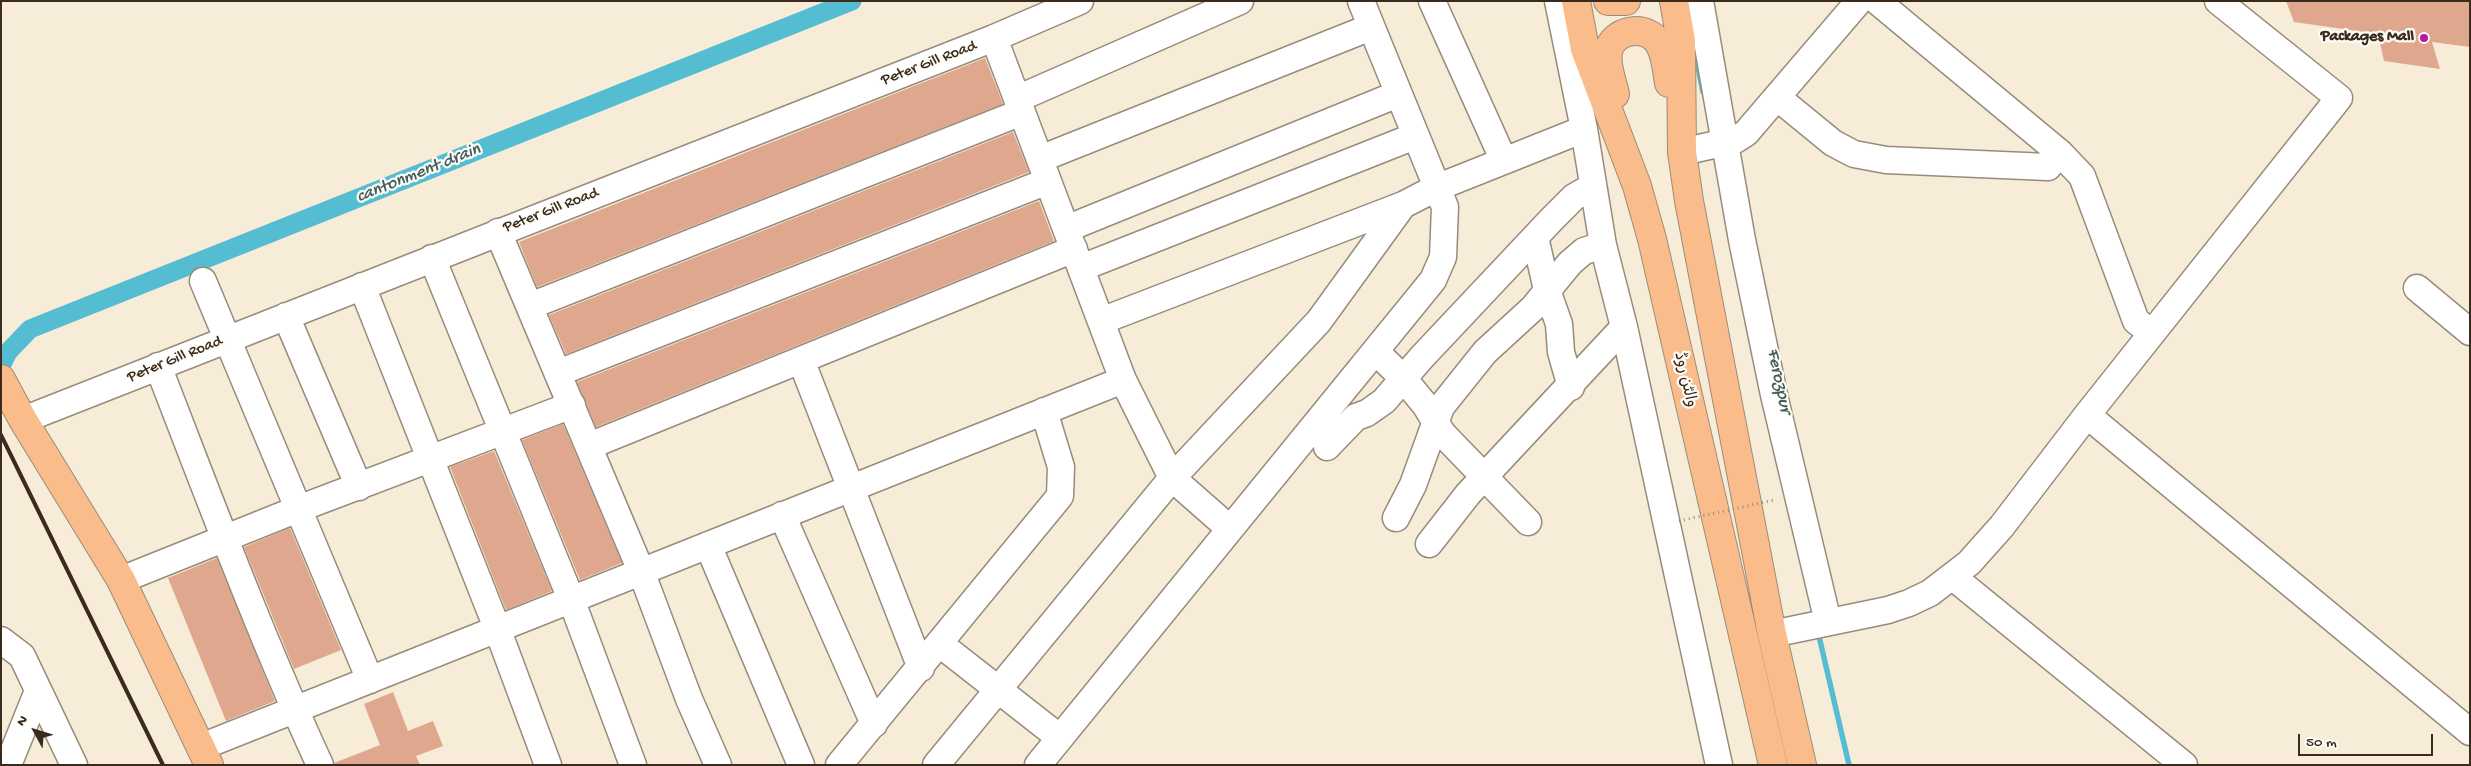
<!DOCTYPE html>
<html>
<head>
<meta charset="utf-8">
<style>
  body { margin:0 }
  #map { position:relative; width:2471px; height:766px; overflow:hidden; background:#f7ecd8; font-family:"Gochi Hand",sans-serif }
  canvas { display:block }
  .frame { position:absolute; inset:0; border:2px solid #3b2a1e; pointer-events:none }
  .north { position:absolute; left:10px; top:706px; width:50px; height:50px; -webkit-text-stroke:4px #fdfcf7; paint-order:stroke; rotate:309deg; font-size:14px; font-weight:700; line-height:20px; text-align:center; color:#3b2a1e }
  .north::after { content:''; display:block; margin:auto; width:18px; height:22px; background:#3b2a1e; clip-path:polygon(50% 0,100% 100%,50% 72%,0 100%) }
  .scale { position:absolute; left:2298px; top:734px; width:135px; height:22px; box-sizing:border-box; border:2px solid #3b2a1e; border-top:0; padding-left:6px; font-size:15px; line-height:18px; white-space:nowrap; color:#3b2a1e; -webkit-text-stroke:4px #fdfcf7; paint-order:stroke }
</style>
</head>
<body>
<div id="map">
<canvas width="2471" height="766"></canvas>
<div class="frame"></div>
<div class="north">N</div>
<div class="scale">50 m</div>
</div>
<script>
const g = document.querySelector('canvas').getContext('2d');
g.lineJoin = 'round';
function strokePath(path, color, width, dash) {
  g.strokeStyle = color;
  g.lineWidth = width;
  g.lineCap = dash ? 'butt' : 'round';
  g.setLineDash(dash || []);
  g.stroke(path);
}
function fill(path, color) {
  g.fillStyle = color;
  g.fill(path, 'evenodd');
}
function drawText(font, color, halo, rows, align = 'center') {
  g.font = font + ' "Gochi Hand","Playpen Sans Arabic",sans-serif';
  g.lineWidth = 4.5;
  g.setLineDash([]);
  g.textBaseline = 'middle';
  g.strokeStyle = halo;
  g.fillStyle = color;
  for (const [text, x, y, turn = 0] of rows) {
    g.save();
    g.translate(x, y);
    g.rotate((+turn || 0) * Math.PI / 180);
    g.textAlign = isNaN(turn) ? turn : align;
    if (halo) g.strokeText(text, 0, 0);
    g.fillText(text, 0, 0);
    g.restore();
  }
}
const stream = new Path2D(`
  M1694 47 1703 92
  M1818 632 1849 765`);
const canal = new Path2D(`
  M1 366 8 352 30 329 852 1`);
const building = new Path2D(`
  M2286 1H2470V47L2432 42 2440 69 2384 61 2378 34 2294 22Z
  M985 58 1003 104 537 287 519 242Z
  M1013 132 1029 172 566 354 549 315Z
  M1039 201 1054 241 596 427 577 382Z
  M563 424 622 563 580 580 522 440Z
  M494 451 552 591 506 610 450 467Z
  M290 528 341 650 294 669 244 547Z
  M217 558 275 701 226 721 168 578Z
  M393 692 408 731 433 721 443 746 416 756 420 765H335L334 763 380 745 364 704Z`);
const minor = new Path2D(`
  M1432 1 1504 161
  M1558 1 1584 129 1603 245 1624 327 1719 765
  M1700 1 1742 240 1774 395 1828 622
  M1877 1 2060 153 2082 176 2136 321 2152 333
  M994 38 1123 380 1172 478 1230 529
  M1778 98 1833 143 1854 154 1886 160 2048 167 2060 153
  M1017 99 1240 1
  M1682 152 1735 140 1746 133 1859 1
  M1040 159 1371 27
  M1066 229 1398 94
  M498 232 641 571 689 699 718 765
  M1535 237 1547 290 1559 324 1561 352 1571 387
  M432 258 571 599 633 765
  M1081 268 1415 136
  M203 281 370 680
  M362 286 497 628 548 765
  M2417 288 2470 332
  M530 306 1022 112
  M286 316 359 487
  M1101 321 1403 205 1436 188 1584 129
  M1375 351 1403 378 1426 406 1442 433 1528 522
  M801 360 921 668
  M158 366C210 500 260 635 320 765
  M558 373 1048 181
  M2087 415 2470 732
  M23 420 994 38 1080 1
  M589 446 1074 249
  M1327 447 1356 417 1367 413 1384 401 1422 357 1552 219 1574 197 1593 186
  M782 515 874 724
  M1396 518 1413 485 1441 407 1485 352 1533 308 1570 263 1584 251 1603 245
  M1429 544 1468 494 1624 327
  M708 545 801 765
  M1953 577 2184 765
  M121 580 298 509 572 405
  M1772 634 1888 610 1909 603 1930 593 1969 563 2002 526 2087 415 2339 98 2218 1
  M1 640 22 656 74 765
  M940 644 1060 738
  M201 747 1123 380
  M8 765 38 691
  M839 765 1060 496 1061 467 1044 411
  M936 765 1172 478 1319 321 1403 205
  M1038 765 1433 280 1443 257 1445 207 1361 1`);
const major = new Path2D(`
  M1576 1 1585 49 1637 186 1652 239 1773 765
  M1608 1H1626
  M1674 1 1681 41 1682 152 1689 201 1772 634 1802 765
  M1615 94C1612 80 1604 62 1609 48 1618 27 1649 25 1660 45 1666 56 1667 71 1669 83
  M1 379 23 420 121 580 209 765`);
const rail = new Path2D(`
  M1 435 163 765`);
const pathBridge = new Path2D(`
  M1679 521 1774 500`);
const markers = [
  [2424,38,5,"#b5179e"]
];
const poiNames = [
  ["Packages Mall",2414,38]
];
const streetNames = [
  ["Peter Gill Road",929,64,-21],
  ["Peter Gill Road",551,211,-21],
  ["Peter Gill Road",175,360,-22],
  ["والٹن روڈ",1684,380,77]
];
const waterNames = [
  ["cantonment drain",419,174,-22],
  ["Ferozpur",1778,381,78]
];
strokePath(stream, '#54bdd1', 5.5);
strokePath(canal, '#54bdd1', 19);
fill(building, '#dfa88e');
strokePath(minor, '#998b7b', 29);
strokePath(major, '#998b7b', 30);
strokePath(minor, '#fff', 26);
strokePath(major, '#f9bc8a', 28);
strokePath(rail, '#3b2a1e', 4);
strokePath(pathBridge, '#998b7b', 3, [1, 4]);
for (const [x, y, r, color] of markers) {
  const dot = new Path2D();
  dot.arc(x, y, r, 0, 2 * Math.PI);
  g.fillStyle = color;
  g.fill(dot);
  strokePath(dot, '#fdfcf7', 2);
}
drawText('bold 16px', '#3b2a1e', '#fdfcf7', poiNames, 'right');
drawText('16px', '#3b2a1e', '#fdfcf7', streetNames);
drawText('italic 18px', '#445d5d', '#fdfcf7', waterNames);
</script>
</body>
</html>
